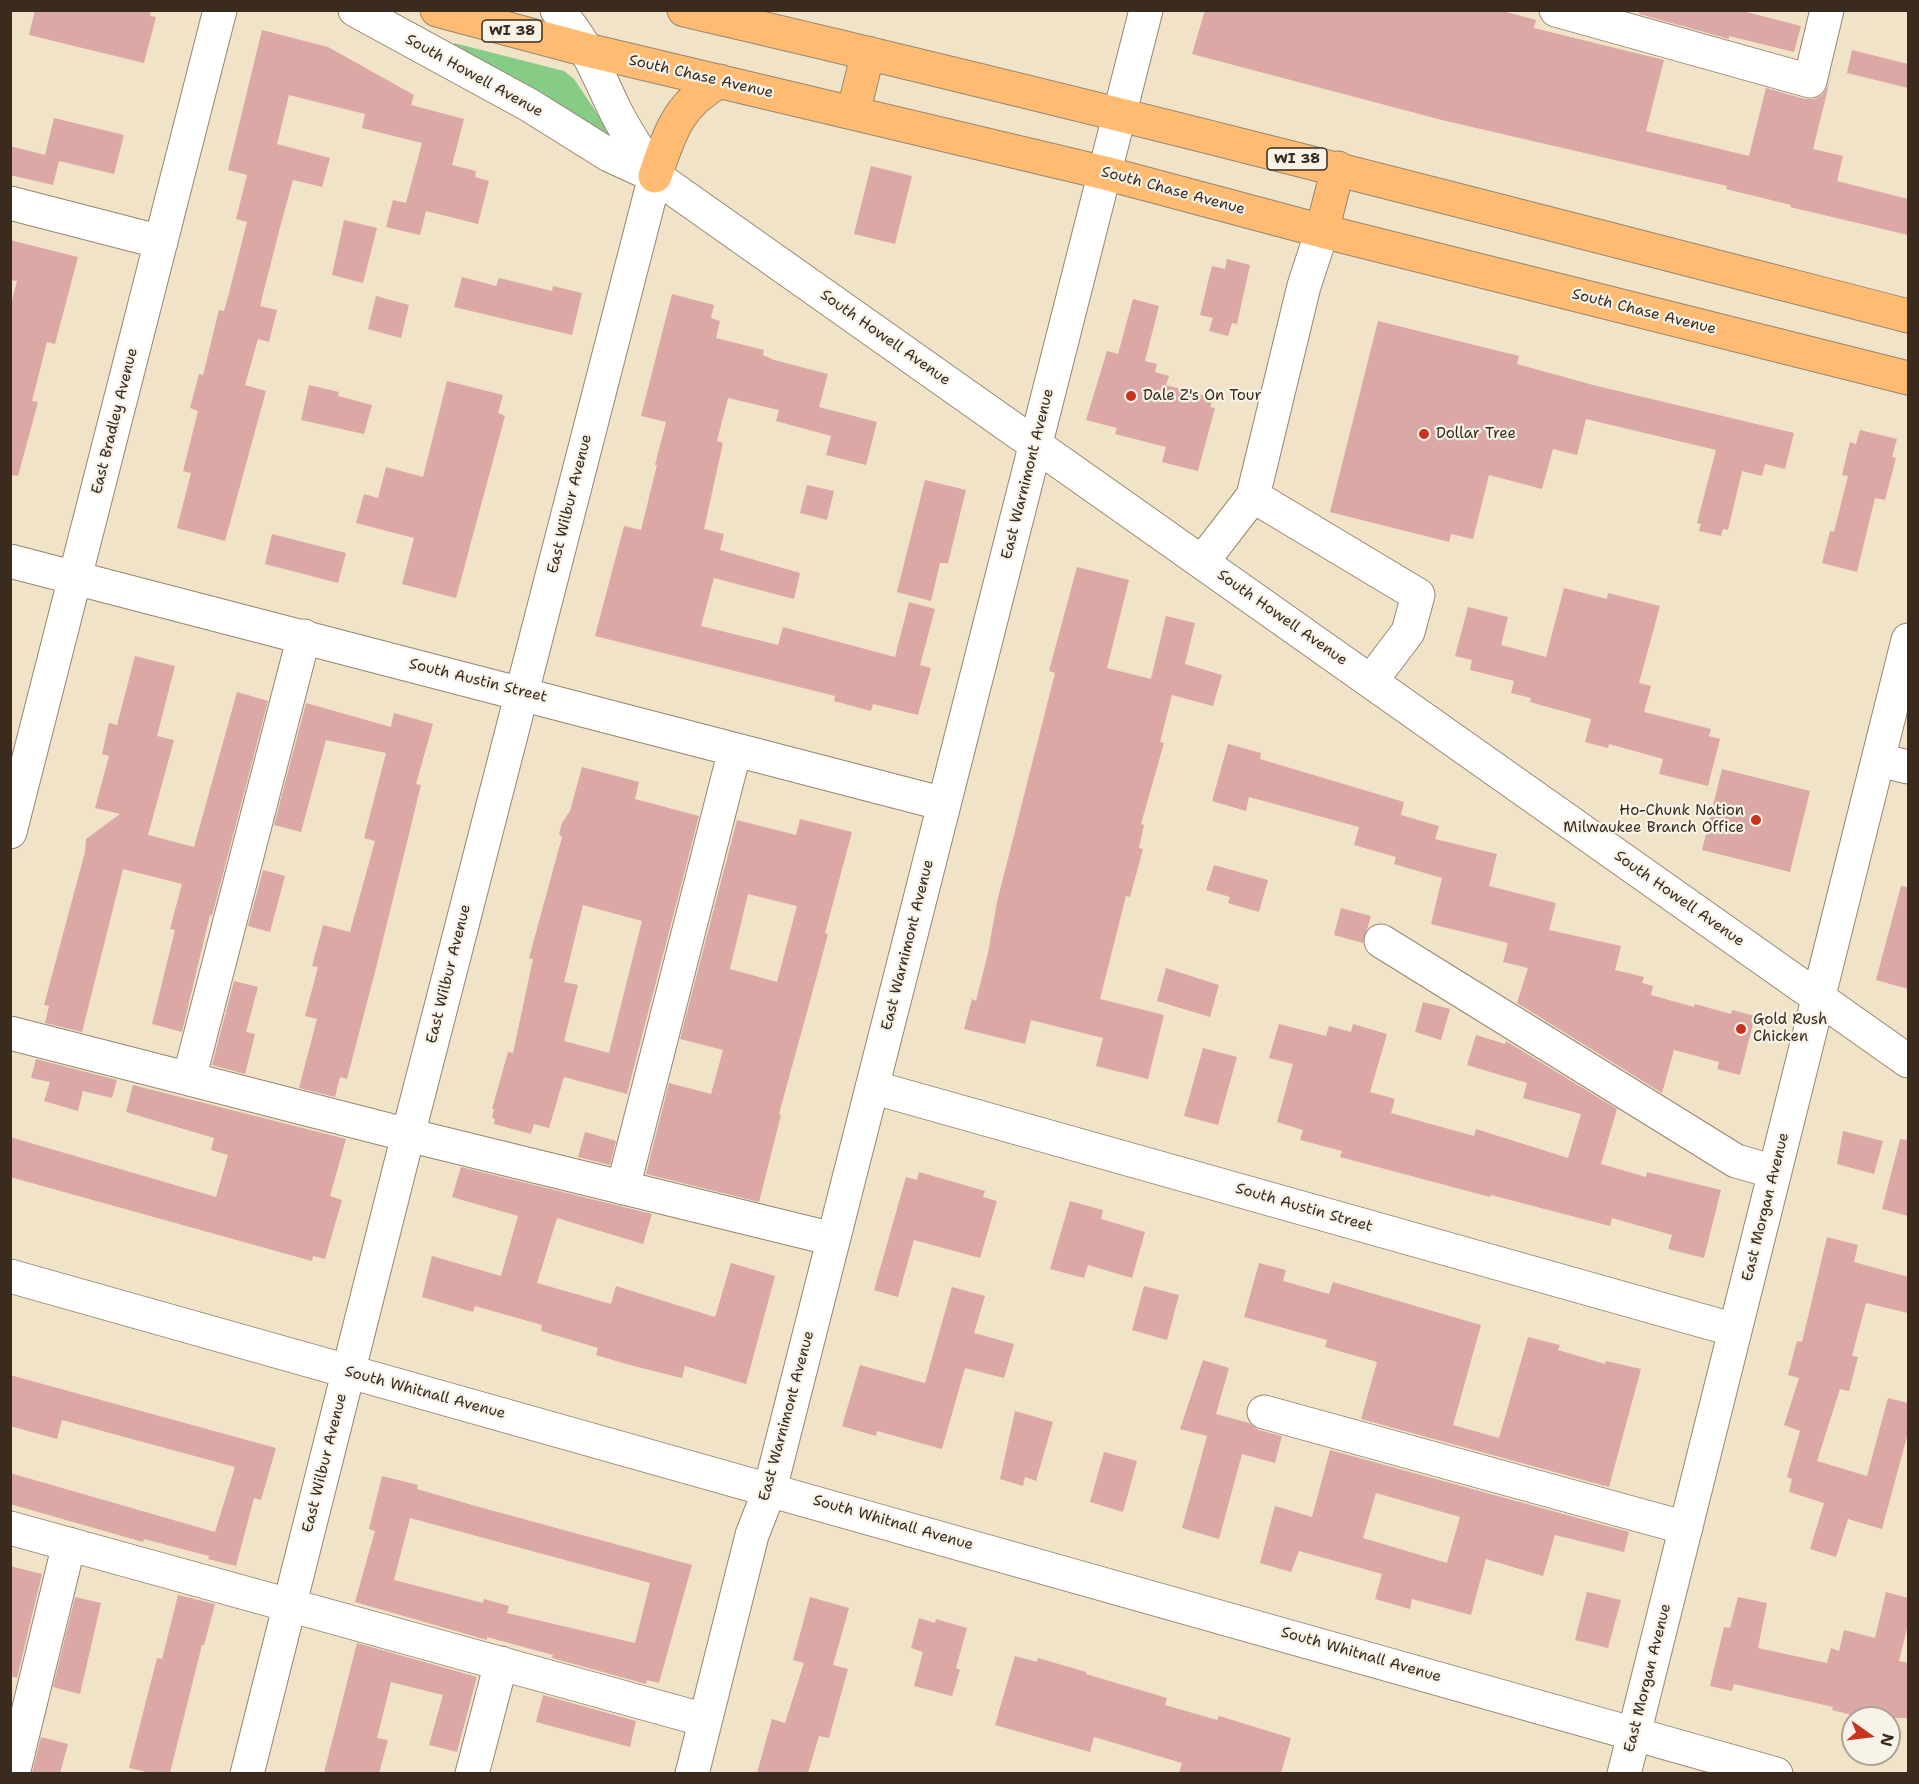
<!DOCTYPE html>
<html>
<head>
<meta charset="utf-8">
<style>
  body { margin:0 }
  #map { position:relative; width:1919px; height:1784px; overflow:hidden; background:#f1e3c7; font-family:"Shantell Sans",sans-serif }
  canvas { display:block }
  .frame { position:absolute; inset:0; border:12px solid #3b2a1e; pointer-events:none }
  .north { position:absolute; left:1841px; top:1706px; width:60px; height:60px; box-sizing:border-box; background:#f7f3e8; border:2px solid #aca397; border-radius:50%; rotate:104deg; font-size:16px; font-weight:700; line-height:24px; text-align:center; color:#3b2a1e }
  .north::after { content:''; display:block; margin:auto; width:21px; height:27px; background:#c8321e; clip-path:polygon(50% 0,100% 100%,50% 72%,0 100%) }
</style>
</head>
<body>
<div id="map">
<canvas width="1919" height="1784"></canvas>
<div class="frame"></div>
<div class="north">N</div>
</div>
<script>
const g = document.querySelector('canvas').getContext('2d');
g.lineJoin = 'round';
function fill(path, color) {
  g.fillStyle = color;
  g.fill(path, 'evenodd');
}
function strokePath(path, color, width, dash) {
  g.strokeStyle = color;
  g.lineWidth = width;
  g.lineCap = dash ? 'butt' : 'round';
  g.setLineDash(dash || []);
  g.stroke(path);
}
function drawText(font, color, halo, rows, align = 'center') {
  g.font = font + ' "Shantell Sans",sans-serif';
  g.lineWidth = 4.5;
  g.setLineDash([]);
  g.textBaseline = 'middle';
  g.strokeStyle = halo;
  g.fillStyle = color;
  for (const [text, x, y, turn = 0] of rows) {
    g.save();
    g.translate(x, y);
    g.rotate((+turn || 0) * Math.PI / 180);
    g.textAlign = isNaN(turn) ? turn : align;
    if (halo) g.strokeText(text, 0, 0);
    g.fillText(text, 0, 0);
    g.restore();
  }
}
const green = new Path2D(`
  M454 43 564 71 574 79 615 140 451 50Z`);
const building = new Path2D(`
  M35 10H151L150 16 156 17 144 63 29 35Z
  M1205 10H1499L1536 20 1534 28 1664 60 1646 131 1749 156 1766 88 1805 99H1815L1823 94 1828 86 1834 64 1813 149 1843 156 1837 181 1908 199V235L1790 207 1791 205 1726 189 1727 186 1442 120 1192 54Z
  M1640 10H1739L1801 26 1794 52 1729 36V39L1639 14Z
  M262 30 328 47 414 95 411 105 464 119 452 165 476 171 475 177 489 181 478 224 426 211 420 235 386 227 393 200 406 203 422 143 362 128 365 114 289 95 277 144 330 158 322 187 293 180 279 231 260 306 277 310 269 342 258 339 245 385 266 391 225 541 177 528 191 473 183 471 198 411 190 408 199 374 203 375 219 310 224 311 228 297 247 222 236 219 247 175 228 170Z
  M1852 50 1908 64V88L1847 73Z
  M54 118 124 135 114 174 59 161 53 185 10 175V146L45 155Z
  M871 166 912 176 895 244 854 234Z
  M344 220 377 228 363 283 332 275Z
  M10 240 78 257 55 344 47 342 32 401 38 402 18 476 10 475V308L17 281 10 280Z
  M1227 259 1250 265 1237 324 1232 323 1228 336 1209 331 1213 318 1200 315 1212 266 1225 269Z
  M462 277 496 286 499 278 552 291 553 286 582 293 572 335 454 307Z
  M672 294 714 305 711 318 720 321 716 338 764 350 763 355 774 360 828 374 819 407 877 422 866 465 826 455 831 436 776 421 779 410 728 398 717 441 723 443 704 529 724 534 720 550 800 573 794 599 714 578 701 626 778 645 783 627 895 657 909 602 935 609 920 665 931 668 918 715 873 704 871 711 834 701 835 696 595 636 624 526 641 530 657 465H655L666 422 641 416Z
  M376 296 409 305 401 338 368 329Z
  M1133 299 1159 306 1145 361 1157 364 1155 372 1169 376 1166 385 1213 398 1210 407 1215 408 1198 471 1162 462 1166 447 1115 434 1117 428 1086 420 1107 351 1118 354Z
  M1378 321 1519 356 1517 364 1593 385 1794 433 1785 469 1765 464 1762 476 1742 471 1728 530 1723 529 1721 536 1699 531 1701 524 1697 523 1716 450 1586 419 1577 455 1553 449 1542 489 1489 475 1473 539 1451 534 1449 542 1330 512Z
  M447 381 503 395 498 413 505 416 456 598 402 584 414 538 356 523 364 494 378 498 386 467 423 477Z
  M309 385 339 392 338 396 372 405 364 434 301 420Z
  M1860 430 1897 439 1892 457 1896 458 1885 500 1875 498 1857 572 1822 563 1830 531 1834 532 1848 476 1842 475 1850 442 1856 444Z
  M925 480 966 490 948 563H940L931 601 897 592Z
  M807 485 834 491 827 520 800 513Z
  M272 534 346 553 338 583 265 564Z
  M1077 567 1129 580 1107 668 1151 679 1166 616 1195 623 1185 664 1222 675 1213 706 1172 695 1160 742 1164 743 1141 824 1144 825 1139 848 1143 849 1130 897 1126 896 1100 999 1164 1015 1148 1079 1096 1066 1103 1038 1031 1020 1025 1044 964 1029 972 999 976 1001 988 953 997 902 1055 673 1049 671Z
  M1564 588 1607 599 1608 593 1660 606 1639 683 1651 686 1644 712 1711 729 1709 736 1720 739 1708 786 1659 774 1663 759 1609 744 1608 748 1585 742 1591 719 1530 702 1531 698 1511 693 1514 681 1470 670 1472 660 1455 656 1468 607 1508 617 1501 645 1546 657Z
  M135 656 175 666 157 736 174 740 148 835 194 847 237 692 268 701 212 916 210 915 182 1032 152 1024 175 930 170 929 182 884 123 869 82 1032 45 1023 49 1006 44 1005 85 852 86 839 120 814 95 808 109 756 102 754 109 723 117 725Z
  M306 703 391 727 394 713 433 724 416 784 421 785 376 968 347 1079 340 1077 335 1097 299 1088 317 1019 305 1016 318 967 312 966 323 925 350 932 375 841 364 838 386 753 326 740 301 832 274 825Z
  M1228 744 1261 753 1260 759 1404 802 1401 815 1439 826 1435 839 1497 854 1489 886 1556 903 1549 930 1621 946 1615 970 1644 977 1642 983 1653 986 1651 995 1694 1007 1695 1004 1731 1014 1732 1010 1755 1016 1740 1075 1717 1069 1719 1062 1674 1050 1662 1093 1517 1003 1528 968 1503 962 1508 943 1431 924 1442 878 1394 864 1396 857 1354 845 1359 827 1249 797 1246 811 1212 801Z
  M582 767 639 782 635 799 699 816 627 1094 564 1077 549 1128 534 1124 531 1134 494 1124 495 1119 492 1118 494 1109H492L508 1052 513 1053 533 959 529 958 562 837 559 834 562 823 570 811ZM583 905 642 921 609 1053 564 1041 578 985 564 982Z
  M1722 769 1810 791 1790 872 1702 850Z
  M800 819 852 832 825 933 828 934 819 968 779 1114 781 1115 759 1202 646 1174 669 1083 711 1094 723 1050 680 1039 737 820 796 835ZM748 894 797 906 777 982 730 969Z
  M1214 865 1268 880 1259 912 1228 903 1230 897 1206 890Z
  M263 870 285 876 270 932 248 926Z
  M1901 886 1908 887V989L1876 980Z
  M1341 908 1371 916 1363 943 1334 935Z
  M1166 968 1219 985 1210 1017 1157 1001Z
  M234 981 258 987 246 1032 255 1034 245 1074 212 1065Z
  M1423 1002 1450 1009 1441 1040 1415 1032Z
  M1279 1024 1326 1036 1329 1026 1351 1032 1353 1024 1387 1034 1370 1092 1395 1099 1391 1113 1474 1136 1476 1129 1568 1158 1581 1114 1523 1098 1527 1083 1467 1065 1476 1035 1505 1044 1506 1041 1617 1109 1601 1164 1646 1177 1647 1172 1721 1190 1704 1258 1668 1249 1672 1235 1612 1218 1610 1226 1491 1195 1490 1197 1340 1157 1342 1151 1300 1140 1303 1130 1277 1122 1293 1064 1269 1058Z
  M1203 1048 1237 1057 1218 1125 1184 1116Z
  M36 1059 117 1080 112 1098 83 1091 78 1111 44 1101 50 1082 31 1078Z
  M133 1085 346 1139 330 1196 342 1200 325 1259 313 1256 312 1261 10 1177V1137L216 1197 228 1155 211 1150 214 1138 126 1112Z
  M1843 1131 1883 1141 1874 1174 1837 1164Z
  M585 1132 616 1141 610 1165 578 1157Z
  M1900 1139 1908 1140V1216L1882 1209Z
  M461 1167 652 1214 643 1244 557 1218 537 1283 611 1304 616 1286 715 1317 731 1263 775 1276 746 1384 685 1366 682 1378 630 1365 596 1355 598 1348 541 1331 542 1325 475 1306 473 1312 422 1297 432 1256 501 1276 518 1216 452 1197Z
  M919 1172 985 1191 983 1197 997 1201 980 1258 914 1240 898 1297 874 1290 906 1177 917 1180Z
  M1070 1201 1103 1210 1101 1219 1145 1232 1132 1278 1088 1265 1084 1278 1050 1269Z
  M1827 1237 1858 1245 1854 1262 1908 1277V1313L1866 1303 1852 1356 1858 1357 1849 1391 1840 1389 1817 1461 1867 1476 1888 1398 1908 1403V1433L1882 1529 1848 1519 1836 1557 1810 1549 1824 1503 1789 1492 1792 1479 1787 1477 1800 1431 1784 1425 1799 1378 1788 1375 1797 1341 1802 1342Z
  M1259 1263 1286 1270 1283 1281 1329 1294 1333 1282 1481 1325 1453 1425 1499 1438 1528 1337 1560 1345 1558 1350 1605 1364 1606 1361 1641 1369 1609 1487 1361 1419 1377 1362 1325 1347 1327 1340 1244 1317Z
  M1144 1286 1179 1295 1167 1340 1132 1330Z
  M952 1287 985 1296 974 1333 1014 1344 1004 1378 965 1368 942 1449 877 1431 876 1436 842 1426 860 1365 925 1383Z
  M1203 1360 1229 1368 1216 1414 1249 1423 1259 1430 1282 1436 1275 1463 1242 1454 1219 1539 1182 1528 1207 1436 1180 1429Z
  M10 1375 276 1448 261 1500 254 1498 236 1566 208 1559 209 1556 144 1539 143 1542 10 1504V1473L215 1532 235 1467 62 1420 57 1439 10 1426Z
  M1015 1411 1053 1422 1036 1481 1025 1477 1023 1486 1000 1479Z
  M1330 1450 1629 1532 1624 1552 1555 1535 1543 1576 1486 1559 1471 1615 1412 1599 1410 1609 1375 1599 1382 1574 1299 1551 1291 1572 1260 1563 1275 1506 1312 1517ZM1376 1493 1460 1517 1447 1563 1363 1538Z
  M1104 1452 1137 1461 1123 1512 1090 1502Z
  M382 1476 418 1485 417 1489 472 1505 692 1565 659 1683 647 1680 646 1684 552 1658 553 1655 487 1637V1640L355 1602 375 1531 369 1529ZM410 1518 650 1583 635 1643 507 1613 509 1606 484 1599 483 1603 394 1580Z
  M10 1566 42 1574 17 1678 10 1676Z
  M1587 1592 1621 1600 1608 1648 1575 1640Z
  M1886 1592 1908 1598V1624L1899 1661 1908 1663V1718H1864L1832 1710 1833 1707 1734 1684 1732 1691 1710 1686 1724 1627 1730 1628 1738 1597 1767 1603 1758 1648 1827 1663 1831 1648 1839 1651 1844 1630 1875 1638Z
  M178 1595 215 1604 204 1645H202L170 1773H151L129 1768 157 1658 162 1659Z
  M75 1597 101 1603 80 1694 53 1687Z
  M810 1597 849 1608 833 1665 848 1669 829 1738 819 1736 808 1773H757L772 1719 785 1723 804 1663 793 1660Z
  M919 1618 935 1623 936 1619 967 1628 956 1668 960 1670 952 1696 914 1686 923 1652 911 1648Z
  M357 1643 477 1677 457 1752 429 1745 443 1695 391 1682 377 1738 388 1740 379 1773H324Z
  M1015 1656 1037 1662 1038 1658 1086 1672V1674L1167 1698 1165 1705 1217 1720 1219 1716 1291 1738 1281 1773H1179L1182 1763 1094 1737 1090 1752 995 1725Z
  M543 1695 636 1721 630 1747 536 1722Z
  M41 1737 68 1744 60 1773H32Z`);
const minor = new Path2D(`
  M355 10 529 105 609 155 655 176 1908 1061
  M557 10C586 40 598 76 616 112 627 134 642 155 655 176
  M1556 10 1810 81 1827 10
  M10 203 161 242
  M1322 231 1304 286 1253 496 1418 595 1408 632 1371 681
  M10 561 944 804
  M1202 562 1253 496
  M1879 760 1908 767
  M10 832 220 10
  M1381 941 1736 1161 1775 1172
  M10 1033 408 1135 833 1239
  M189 1079 304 636
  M872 1087 1735 1330
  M623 1188 735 750
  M10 1276 1776 1774
  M1264 1412 1686 1528
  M10 1528 705 1720
  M13 1774 69 1544
  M247 1774 408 1135 655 176
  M472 1774 501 1663
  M692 1774 752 1535 770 1489 1146 10
  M1624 1774 1908 640`);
const major = new Path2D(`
  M437 10 587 50 1105 173 1322 231 1908 378
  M684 10C1094 105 1501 211 1908 316
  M853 113 868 53
  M655 176C670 133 677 105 720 81
  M1322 231 1338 168`);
const markers = [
  [1131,396,6,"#c8321e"],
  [1424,434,6,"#c8321e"],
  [1756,820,6,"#c8321e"],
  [1741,1029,6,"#c8321e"]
];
const shields = [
  [512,31,60],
  [1297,159,60]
];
const shieldNames = [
  ["WI 38",512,31],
  ["WI 38",1297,159]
];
const streetNames = [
  ["South Howell Avenue",474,76,29],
  ["South Chase Avenue",701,77,13],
  ["South Chase Avenue",1173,191,15],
  ["South Chase Avenue",1644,312,14],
  ["South Howell Avenue",885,338,35],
  ["East Bradley Avenue",115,421,-76],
  ["East Warnimont Avenue",1028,474,-76],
  ["East Wilbur Avenue",570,504,-76],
  ["South Howell Avenue",1282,618,35],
  ["South Austin Street",478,681,14],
  ["South Howell Avenue",1679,899,35],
  ["East Warnimont Avenue",908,945,-76],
  ["East Wilbur Avenue",449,974,-76],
  ["East Morgan Avenue",1766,1207,-76],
  ["South Austin Street",1304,1208,16],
  ["South Whitnall Avenue",425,1393,15],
  ["East Warnimont Avenue",787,1416,-75],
  ["East Wilbur Avenue",325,1463,-76],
  ["South Whitnall Avenue",893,1523,16],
  ["South Whitnall Avenue",1361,1655,16],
  ["East Morgan Avenue",1648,1678,-76]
];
const poiNames = [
  ["Dale Z's On Tour",1143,396],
  ["Dollar Tree",1436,434],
  ["Ho-Chunk Nation",1744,811,"right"],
  ["Milwaukee Branch Office",1744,828,"right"],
  ["Gold Rush",1753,1020],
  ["Chicken",1753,1037]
];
fill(green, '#86cc87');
fill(building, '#dba8a6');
strokePath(minor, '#968672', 35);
strokePath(major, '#968672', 35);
strokePath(minor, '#fff', 33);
strokePath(major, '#ffbb71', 33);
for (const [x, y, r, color] of markers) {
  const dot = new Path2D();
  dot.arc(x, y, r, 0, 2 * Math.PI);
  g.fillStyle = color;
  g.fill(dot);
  strokePath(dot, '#f7f3e8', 2);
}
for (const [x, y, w] of shields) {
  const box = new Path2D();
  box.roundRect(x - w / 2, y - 11, w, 22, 4.5);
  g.fillStyle = '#f7f3e8';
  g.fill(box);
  strokePath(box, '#3b2a1e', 1.5);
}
drawText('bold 14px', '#3b2a1e', null, shieldNames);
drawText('15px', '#3b2a1e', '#f7f3e8', streetNames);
drawText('15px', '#3b2a1e', '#f7f3e8', poiNames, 'left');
</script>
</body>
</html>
